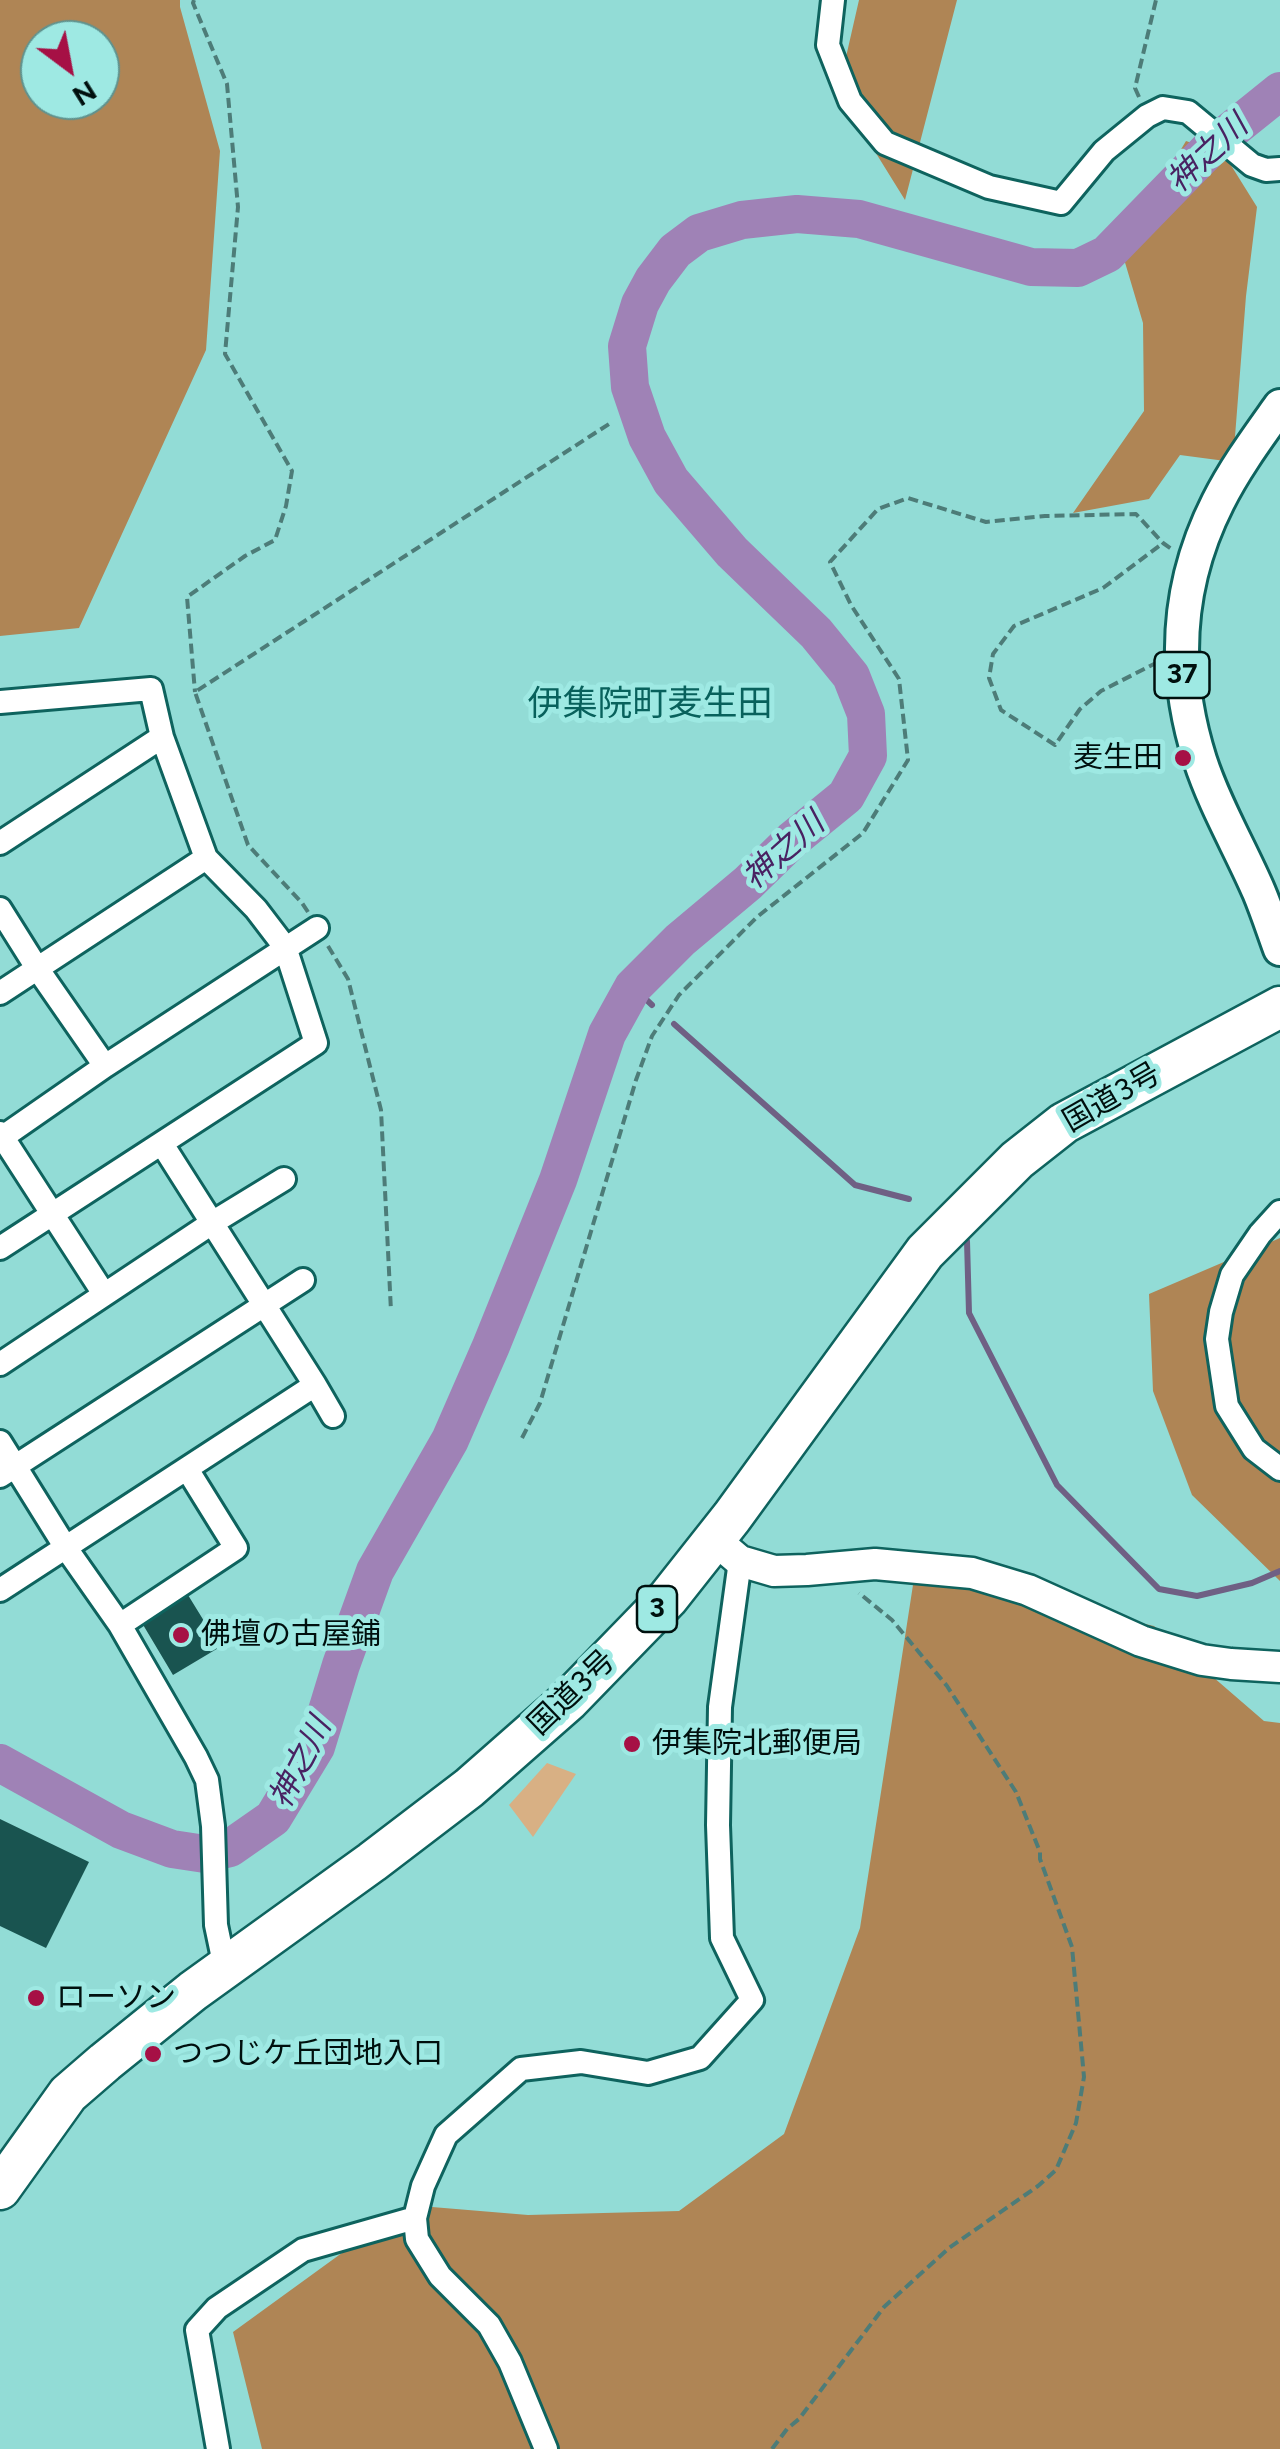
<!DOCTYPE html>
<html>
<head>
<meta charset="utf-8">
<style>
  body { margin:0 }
  #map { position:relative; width:1280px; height:2449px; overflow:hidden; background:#92dcd6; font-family:Figtree,sans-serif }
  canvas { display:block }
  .north { position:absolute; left:20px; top:20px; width:100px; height:100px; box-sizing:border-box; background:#9ee9e3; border:2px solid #5f928e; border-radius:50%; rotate:148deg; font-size:28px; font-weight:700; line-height:40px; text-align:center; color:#00100e }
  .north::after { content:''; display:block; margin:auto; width:35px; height:45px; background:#a61045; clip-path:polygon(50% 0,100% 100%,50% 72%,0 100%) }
</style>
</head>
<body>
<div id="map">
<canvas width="1280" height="2449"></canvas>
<div class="north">N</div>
</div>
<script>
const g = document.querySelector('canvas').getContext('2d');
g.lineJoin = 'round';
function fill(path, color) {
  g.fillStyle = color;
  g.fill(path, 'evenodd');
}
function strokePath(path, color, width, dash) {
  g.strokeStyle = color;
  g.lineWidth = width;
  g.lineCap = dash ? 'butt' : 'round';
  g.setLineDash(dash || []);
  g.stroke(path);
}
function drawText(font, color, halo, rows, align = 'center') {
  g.font = font + ' Figtree,"Noto Sans JP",sans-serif';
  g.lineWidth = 10;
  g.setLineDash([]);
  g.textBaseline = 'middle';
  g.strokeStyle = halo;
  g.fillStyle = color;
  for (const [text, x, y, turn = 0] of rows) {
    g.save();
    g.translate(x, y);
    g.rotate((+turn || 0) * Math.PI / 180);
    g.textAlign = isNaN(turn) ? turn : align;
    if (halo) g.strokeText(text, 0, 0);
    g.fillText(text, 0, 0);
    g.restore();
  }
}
const green = new Path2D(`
  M547 1763 576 1774 533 1837 509 1805Z`);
const forest = new Path2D(`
  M0 0H180V7L220 151 206 350 79 628 0 636ZM40 40H100V100H40Z
  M859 0H957L905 200 838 92Z
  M1186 141 1224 154 1257 207 1246 296 1233 462 1180 455 1149 499 1073 513 1144 411 1143 323 1121 249Z
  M1280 1238V1581L1192 1495 1153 1391 1149 1294Z
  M915 1572 1154 1626 1264 1721 1280 1723V2449H262L233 2332 408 2205 528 2215 679 2211 784 2134 860 1928Z`);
const stream = new Path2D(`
  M633 987 652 1005
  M674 1024 855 1185 909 1199
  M967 1241 969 1313 1057 1485 1159 1589 1197 1596 1252 1583 1280 1571`);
const river = new Path2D(`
  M0 1763 121 1830 172 1849 205 1854 230 1848 273 1818 316 1747 341 1665 375 1571 450 1440 491 1346 558 1180 607 1034 633 987 680 940 748 883 792 840 846 796 868 756 866 714 851 676 816 633 732 552 671 481 647 437 630 387 627 346 640 304 653 280 675 251 699 233 742 220 797 214 859 219 1031 267 1078 268 1107 254 1213 145 1280 91`);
const building = new Path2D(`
  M188 1595 220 1647 173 1675 142 1623Z
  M0 1819 89 1862 46 1948 0 1926Z`);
const path = new Path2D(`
  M194 0 193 3 227 84 238 207 225 354 292 471 286 506 275 540 245 556 187 597 195 692
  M1139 97 1135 88 1156 0
  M1158 662 1101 691 1080 709 1055 745 1001 710 989 678 993 654 1014 626 1103 588 1163 543
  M308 912 302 903 248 845 195 692 609 424
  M328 946 348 979 381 1110 391 1311
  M522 1438 540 1403 636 1080 652 1036 679 995 757 917 863 833 908 760 899 679 851 605 830 562 878 509 908 498 986 522 1045 516 1136 514 1163 543 1173 550
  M772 2449 787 2429 799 2419 884 2307 949 2248 1038 2186 1056 2170 1076 2123 1084 2077 1072 1947 1040 1859V1852L1016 1792 947 1686 892 1620 859 1593`);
const street = new Path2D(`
  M833 0 828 45 850 101 885 143 989 187 1061 203 1104 151 1147 116 1163 108 1188 112 1252 165 1266 170 1280 169
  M0 702 151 689 162 737 206 858 256 909 285 947 316 1043 0 1248
  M0 843 162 737
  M0 909 37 968 105 1066
  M0 993 206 858
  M0 1133 104 1294
  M0 1139 105 1066 317 928
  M1280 1212 1260 1234 1232 1275 1221 1312 1217 1339 1227 1406 1254 1449 1280 1469
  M0 1364 212 1223 284 1179
  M315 1385 333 1416
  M0 1442 66 1548 120 1625 196 1757 207 1780 213 1826 216 1925 225 1968
  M0 1476 303 1280
  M0 1590 315 1385 162 1144
  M120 1625 236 1548 187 1469
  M218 2449 197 2330 217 2308 303 2250 415 2218
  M546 2449 510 2362 489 2325 440 2276 417 2239 415 2218 423 2186 446 2135 521 2069 581 2062 648 2073 700 2058 752 2000 722 1938 718 1825 720 1707 740 1561`);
const secondary = new Path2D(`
  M714 1539 740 1561 774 1571 807 1570 875 1564 972 1573 1028 1590 1141 1641 1202 1660 1231 1664 1280 1667`);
const primary = new Path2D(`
  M1280 406C1258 437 1235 468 1218 502 1176 585 1172 672 1200 760 1215 806 1240 848 1259 892 1267 911 1273 930 1280 949`);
const highway = new Path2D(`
  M0 2189 68 2094 105 2062 193 1991 372 1862 469 1788 568 1701 668 1598 732 1517 925 1252 1017 1160 1064 1123 1280 1007`);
const markers = [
  [1183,758,10,"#a61045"],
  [181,1635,10,"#a61045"],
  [632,1744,10,"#a61045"],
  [36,1998,10,"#a61045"],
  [153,2054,10,"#a61045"]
];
const shields = [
  [1182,675,55],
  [657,1609,40]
];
const shieldNames = [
  ["37",1182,675],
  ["3",657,1609]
];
const poiNames = [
  ["麦生田",1163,758,"right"],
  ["佛壇の古屋鋪",201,1635],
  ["伊集院北郵便局",652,1744],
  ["ローソン",56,1998],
  ["つつじケ丘団地入口",173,2054]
];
const streetNames = [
  ["国道3号",1112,1098,-30],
  ["国道3号",572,1693,-44]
];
const waterNames = [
  ["神之川",1208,154,-43],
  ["神之川",784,851,-42],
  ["神之川",301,1763,-63]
];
const quarterNames = [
  ["伊集院町麦生田",650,705]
];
fill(green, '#d8b084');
fill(forest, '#af8555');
strokePath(stream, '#6f6084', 6);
strokePath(river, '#9f82b6', 38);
fill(building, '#195450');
strokePath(street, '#0e635e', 28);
strokePath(secondary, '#0e635e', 35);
strokePath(primary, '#0e635e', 38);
strokePath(highway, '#0e635e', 45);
strokePath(path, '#4d7c78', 4, [10, 5]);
strokePath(street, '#fff', 22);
strokePath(secondary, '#fff', 30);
strokePath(primary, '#fff', 32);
strokePath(highway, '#fff', 40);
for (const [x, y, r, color] of markers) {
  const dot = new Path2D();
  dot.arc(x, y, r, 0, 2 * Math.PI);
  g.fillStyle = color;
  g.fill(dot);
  strokePath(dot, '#9ee9e3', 4);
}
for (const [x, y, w] of shields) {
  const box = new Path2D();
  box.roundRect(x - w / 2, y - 23, w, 46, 8);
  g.fillStyle = '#9ee9e3';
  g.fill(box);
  strokePath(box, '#00100e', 2.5);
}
drawText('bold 28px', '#00100e', null, shieldNames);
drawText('30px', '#00100e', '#9ee9e3', poiNames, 'left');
drawText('30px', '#00100e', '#9ee9e3', streetNames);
drawText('italic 32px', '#492262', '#9ee9e3', waterNames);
drawText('35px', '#08615c', '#9ee9e3', quarterNames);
</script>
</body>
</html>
